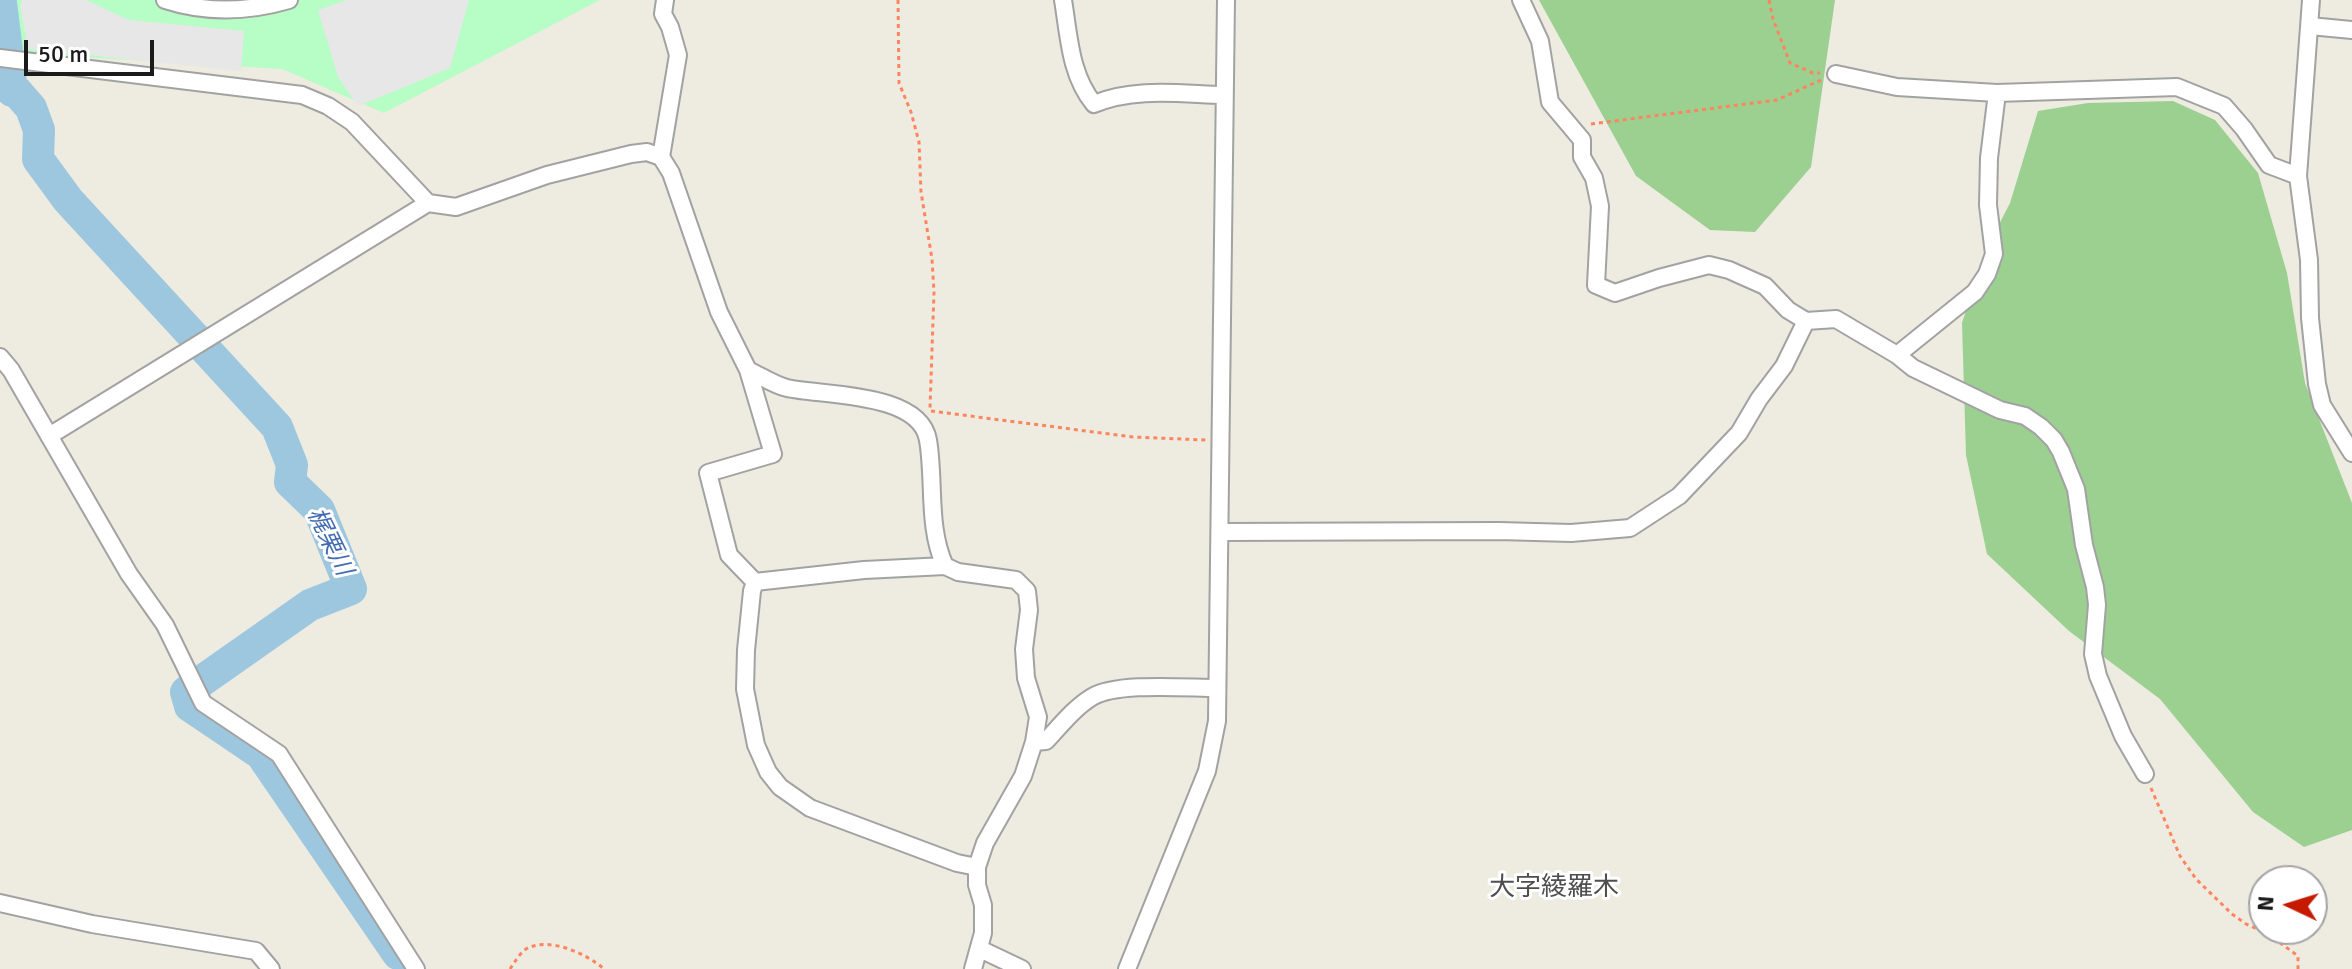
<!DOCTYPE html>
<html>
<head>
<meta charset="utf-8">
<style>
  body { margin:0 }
  #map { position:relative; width:2352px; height:969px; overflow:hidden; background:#eeebe0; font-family:Signika,sans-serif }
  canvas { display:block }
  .north { position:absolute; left:2248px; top:865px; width:80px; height:80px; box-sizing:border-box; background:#fff; border:2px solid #a4a4a4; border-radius:50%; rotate:274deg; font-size:22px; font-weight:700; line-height:32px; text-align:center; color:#1b1b1b }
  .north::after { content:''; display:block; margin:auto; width:28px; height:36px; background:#c61a00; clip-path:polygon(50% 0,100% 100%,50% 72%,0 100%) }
  .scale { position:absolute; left:24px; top:40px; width:130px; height:36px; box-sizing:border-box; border:4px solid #1b1b1b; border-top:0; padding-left:10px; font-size:24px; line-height:28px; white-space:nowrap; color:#1b1b1b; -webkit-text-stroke:6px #fff; paint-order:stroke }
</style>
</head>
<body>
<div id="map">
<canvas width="2352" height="969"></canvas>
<div class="north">N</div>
<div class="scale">50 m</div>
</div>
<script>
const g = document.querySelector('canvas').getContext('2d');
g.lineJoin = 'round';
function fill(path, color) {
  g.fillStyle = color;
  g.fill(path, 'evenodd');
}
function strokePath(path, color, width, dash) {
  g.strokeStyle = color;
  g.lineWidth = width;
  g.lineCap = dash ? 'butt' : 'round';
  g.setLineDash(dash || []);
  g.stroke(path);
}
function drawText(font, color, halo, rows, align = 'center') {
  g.font = font + ' Signika,"Noto Sans JP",sans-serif';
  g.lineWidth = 6;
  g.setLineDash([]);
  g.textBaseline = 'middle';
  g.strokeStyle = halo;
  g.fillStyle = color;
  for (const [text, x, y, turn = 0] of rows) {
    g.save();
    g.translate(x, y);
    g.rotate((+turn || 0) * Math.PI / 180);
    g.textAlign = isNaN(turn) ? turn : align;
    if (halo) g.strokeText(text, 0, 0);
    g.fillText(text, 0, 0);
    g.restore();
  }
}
const forest = new Path2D(`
  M1539 0H1835L1811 167 1755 232 1710 230 1636 176Z
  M2173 101 2215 120 2258 173 2287 273 2305 383 2352 503V830L2304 847 2253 812 2160 699 2069 631 1987 554 1966 455 1962 323 1984 254 2010 203 2038 111 2088 103Z`);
const park = new Path2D(`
  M0 0H600L384 113 282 69 13 53 0 49Z`);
const parking = new Path2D(`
  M22 0H86L129 20 244 31 241 71 28 49 20 5Z
  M347 0H469L450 68 358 106 338 77 318 10Z`);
const river = new Path2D(`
  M1 3 12 91 17 92 31 108 39 130 38 159 68 200 277 427 292 465 290 482 319 510 351 589 310 605 186 692 190 706 261 754 398 954`);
const path = new Path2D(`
  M898 0 899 83 911 112 919 142 921 192 932 259 934 292 930 408
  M1769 0 1773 19 1790 63 1813 73H1820
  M1591 124 1777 100 1821 80
  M931 411 1133 437 1206 440
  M2151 788 2180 856 2196 879 2232 914 2246 924 2268 934 2298 956V969
  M510 969C515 962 519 954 526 949 549 936 587 954 604 969`);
const minor = new Path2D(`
  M165 0C205 13 248 12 289 0
  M665 0 663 14 670 27 678 55 661 157 671 173 719 312 748 370 773 454 708 473 729 555 755 582
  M1063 0C1069 36 1070 75 1094 104 1134 87 1181 94 1224 95
  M1521 0 1540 41 1550 102 1582 140V157L1594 178 1600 206 1596 285 1615 293 1659 278 1709 265 1729 270 1765 286 1788 310 1806 321 1836 319 1897 355 1913 368 2000 410 2025 416 2041 427 2054 440 2061 452 2076 489 2084 545 2095 587 2097 605 2093 654 2098 676 2123 736 2145 774
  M2311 0 2298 176 2309 260 2310 318 2317 384 2322 405 2352 453
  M2310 26 2352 30
  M0 58 302 95 328 106 352 122 428 203 456 207 547 175 631 154 647 152 661 157
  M1836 74 1897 87 1997 93 2177 87 2224 106 2244 129 2269 165 2298 176
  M1897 355 1975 292 1987 274 1994 254 1988 205 1989 158 1997 93
  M0 357 11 370 129 574 165 625 203 703 279 754 416 969
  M748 370C761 376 774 385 787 388 824 396 920 392 928 440 935 481 927 527 945 566
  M49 436 428 203
  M1220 532 1499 531 1571 533 1630 528 1679 496 1739 433 1759 399 1784 366 1806 321
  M755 582 864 570 945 566 958 572 1016 580 1027 591 1029 610 1024 649 1026 678 1038 717 1034 742 1023 776 985 843 977 867V885L983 905V933L973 969
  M755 582 752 591 746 650 745 689 756 745 768 772 780 787 810 808 957 863 977 867
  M1034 742 1046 741C1060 726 1074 708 1092 697 1117 682 1186 688 1217 688
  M0 903 92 924 256 951 271 969
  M980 949 1022 969
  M1127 969 1207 771 1217 721 1226 0`);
const waterNames = [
  ["梶栗川",329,542,64]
];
const quarterNames = [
  ["大字綾羅木",1554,888]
];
fill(forest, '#9bd091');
fill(park, '#b7fdc6');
fill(parking, '#e7e7e7');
strokePath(river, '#9cc7df', 32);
strokePath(minor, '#a2a2a2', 20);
strokePath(path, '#ff855f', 3, [4, 4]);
strokePath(minor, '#fff', 16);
drawText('italic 24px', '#426bb0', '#fff', waterNames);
drawText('26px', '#4e4e4e', '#fff', quarterNames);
</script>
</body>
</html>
